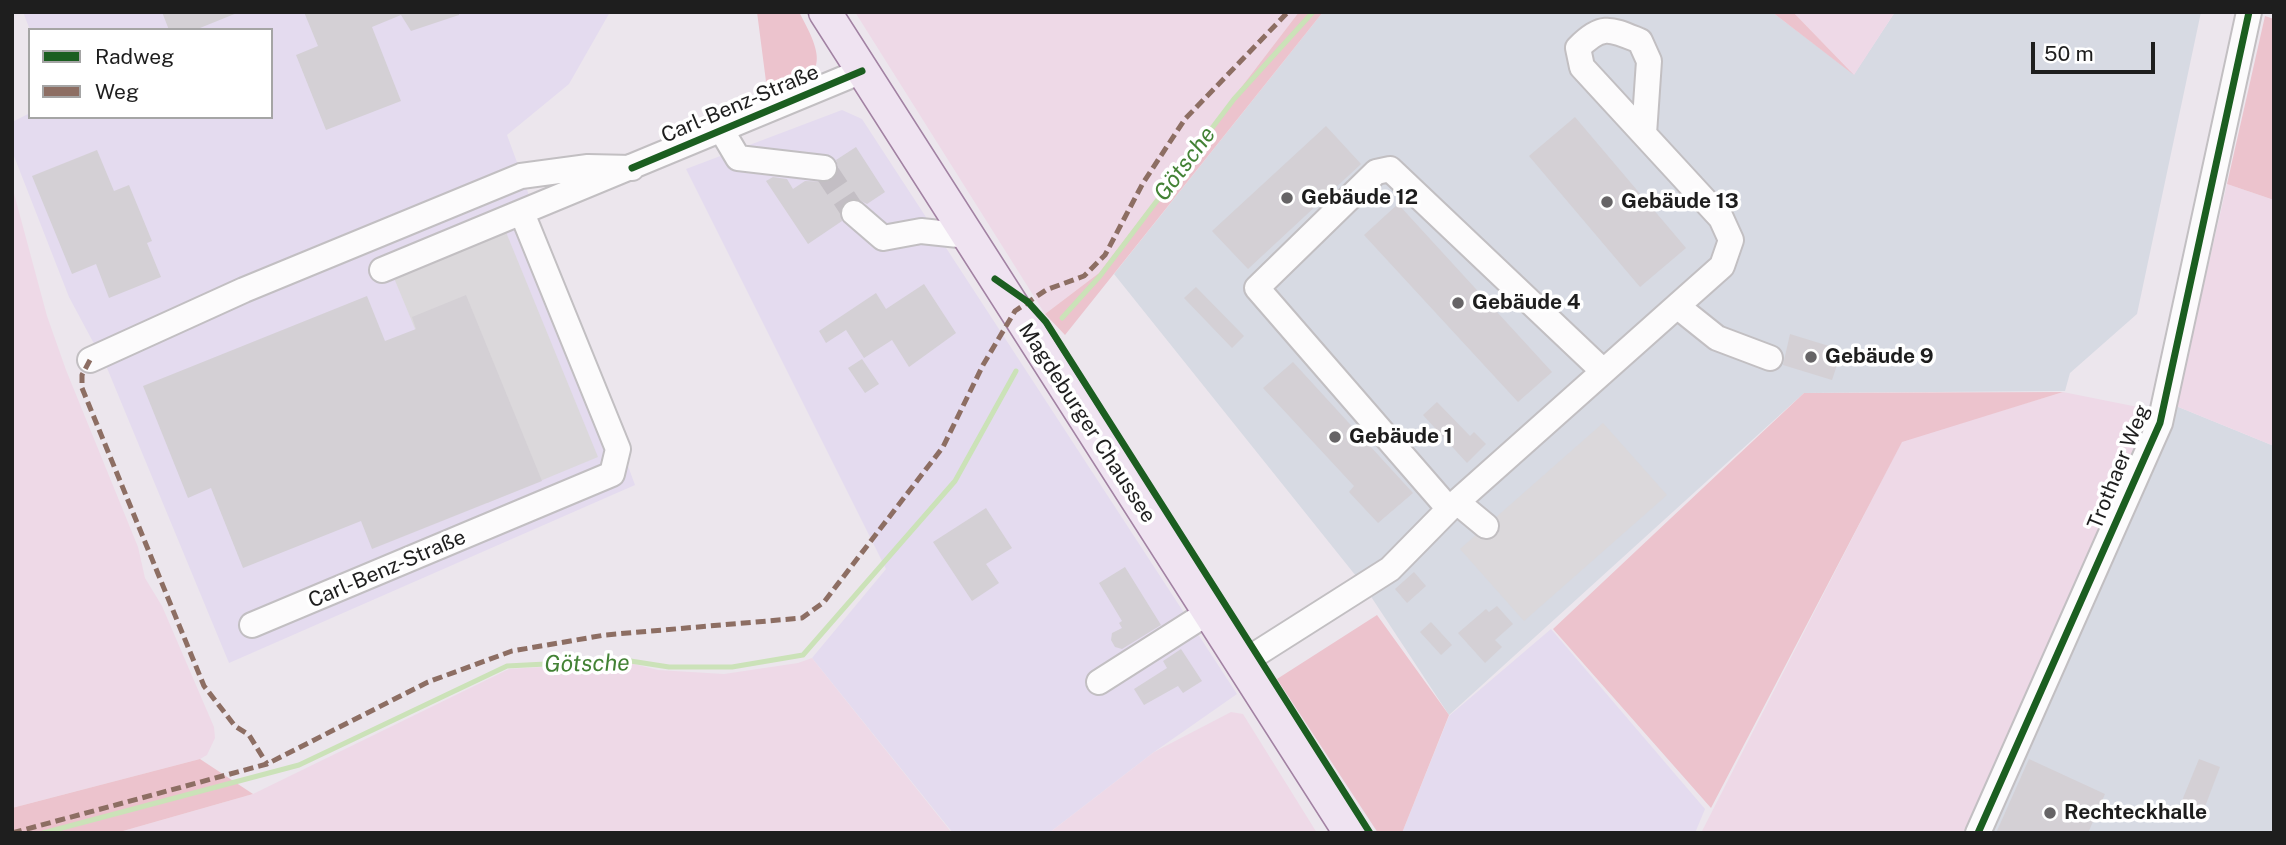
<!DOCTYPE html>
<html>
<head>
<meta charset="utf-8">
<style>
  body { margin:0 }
  #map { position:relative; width:2286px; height:845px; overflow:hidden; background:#ece6ed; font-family:"Public Sans",sans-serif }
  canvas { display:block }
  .frame { position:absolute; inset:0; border:14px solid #1e1e1e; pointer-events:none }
  .legend { position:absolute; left:28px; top:28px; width:245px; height:91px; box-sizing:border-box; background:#fff; border:2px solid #a5a5a5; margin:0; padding:9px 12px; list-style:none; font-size:21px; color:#1e1e1e }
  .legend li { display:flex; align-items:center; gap:14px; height:35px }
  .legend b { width:35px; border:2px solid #a5a5a5 }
  .scale { position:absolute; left:2031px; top:42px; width:124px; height:32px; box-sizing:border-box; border:4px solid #1e1e1e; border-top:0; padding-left:9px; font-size:21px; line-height:24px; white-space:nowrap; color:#1e1e1e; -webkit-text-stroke:5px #fff; paint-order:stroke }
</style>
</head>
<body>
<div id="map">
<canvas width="2286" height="845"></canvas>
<div class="frame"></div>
<ul class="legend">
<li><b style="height:9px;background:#1b5e20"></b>Radweg</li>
<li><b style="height:9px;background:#8d6e63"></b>Weg</li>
</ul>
<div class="scale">50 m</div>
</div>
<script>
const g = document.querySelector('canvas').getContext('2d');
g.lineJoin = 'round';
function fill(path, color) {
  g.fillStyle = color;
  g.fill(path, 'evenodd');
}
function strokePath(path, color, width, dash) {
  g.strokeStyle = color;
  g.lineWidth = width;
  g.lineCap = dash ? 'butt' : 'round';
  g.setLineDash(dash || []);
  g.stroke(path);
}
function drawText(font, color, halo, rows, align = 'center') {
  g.font = font + ' "Public Sans",sans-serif';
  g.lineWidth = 7;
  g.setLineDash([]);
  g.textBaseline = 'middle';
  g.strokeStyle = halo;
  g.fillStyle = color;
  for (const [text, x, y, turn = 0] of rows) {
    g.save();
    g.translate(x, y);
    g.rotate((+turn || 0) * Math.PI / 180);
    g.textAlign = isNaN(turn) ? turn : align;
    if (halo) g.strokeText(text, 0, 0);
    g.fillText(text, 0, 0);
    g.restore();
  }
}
const commercial = new Path2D(`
  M23 12H610L569 84 507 135 635 485 229 663 107 368 69 297 12 151V122L30 113V117H271V30H30Z
  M842 110 862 119 1237 694 1154 752 1049 833H953L812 658 886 569 686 169Z
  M1551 629 1705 809 1695 833H1402L1449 716Z`);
const industrial = new Path2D(`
  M1323 12H1772L1854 74 1895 12H2201L2137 314 2070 373 2065 391 1804 393 1449 715 1364 586 1114 274Z
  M2176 406 2274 446V833H1990Z`);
const farmland = new Path2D(`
  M855 12H1299L1099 273 1045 314Z
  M1793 12H1895L1854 75Z
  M2227 184 2274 200V446L2176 406Z
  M12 186 47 316 66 370 138 547 145 578 162 606 214 727 215 738 207 755 200 759 12 808Z
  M2063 392 2143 408 2156 425 1969 833H1701L1902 441Z
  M812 658 952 833H116L253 794 509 669 626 662 658 670 724 674 798 663Z
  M1231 712 1243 714 1317 833H1049L1154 752Z`);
const grass = new Path2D(`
  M757 12H799C827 63 826 77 768 97Z
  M1299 12H1323L1065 335 1045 314 1099 273Z
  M1772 12H1793L1854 75Z
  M2265 16 2274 19V200L2227 184Z
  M2063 392 1902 442 1711 808 1553 629 1804 393Z
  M1377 615 1449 715 1402 833H1378L1277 679Z
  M200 759 253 794 116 833H12V808Z`);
const parking = new Path2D(`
  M499 215 598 457 487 503 387 261Z
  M1603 423 1667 495 1524 621 1460 549Z`);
const stream = new Path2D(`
  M1062 318 1100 276 1234 99 1313 12
  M43 833 299 765 507 666 624 660 669 667H732L803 655 955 481 1016 371`);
const building = new Path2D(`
  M162 12H237V13L195 30H169Z
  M304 12H459V15L411 31 401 15 372 27 401 101 326 130 296 55 318 46Z
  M1575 117 1686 248 1640 287 1529 156Z
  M1326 126 1361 164 1248 269 1212 231Z
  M856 147 885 192 867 204 857 199H848L840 210 842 221 808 244 766 181 773 177 787 179 793 189 805 181 829 182 839 170 836 160Z
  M97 150 114 191 129 185 152 241 147 243 161 277 109 298 96 264 72 274 32 176Z
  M1398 204 1552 372 1518 402 1364 235Z
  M924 284 956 333 909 367 892 340 864 358 846 330 826 343 819 331 876 293 886 309Z
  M1196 287 1244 336 1232 348 1184 298Z
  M466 295 542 481 372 549 361 521 243 568 211 488 188 498 143 386 367 296 385 341 416 329 412 317Z
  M1790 334 1842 350 1832 380 1783 365Z
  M862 359 879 384 865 393 848 368Z
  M1293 362 1413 493 1378 523 1349 492 1354 486 1263 388Z
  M1437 402 1470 436 1474 432 1486 444 1467 463 1423 415Z
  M986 508 1012 548 986 564 999 583 972 601 933 542Z
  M1125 567 1161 625 1122 649 1115 647 1111 640 1112 633 1122 628 1119 623 1122 621 1099 583Z
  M1414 572 1426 586 1407 603 1395 589Z
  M1497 606 1513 624 1495 640 1502 647 1485 663 1458 633 1486 609 1489 612Z
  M1431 622 1452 645 1441 655 1420 632Z
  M1181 649 1202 681 1183 693 1178 686 1144 705 1134 689 1167 668 1163 661Z
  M2029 759 2105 794 2088 833H1996Z
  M2199 759 2220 767 2203 812 2181 803Z`);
const minorTunnel = new Path2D(`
  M824 168 854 213`);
const minor = new Path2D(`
  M722 131 738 158 824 168
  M1644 134 1649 61 1640 41C1611 29 1602 23 1578 48L1582 67 1721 218 1731 240 1722 266 1677 306
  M854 213 883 238 921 231 968 236
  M382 270 862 71
  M90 360 244 290 521 176 588 167 632 168
  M1457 502 1486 526
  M1449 509 1257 288 1376 172 1390 169 1603 371
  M252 625 612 474 618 449 522 213
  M1242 663 1390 569 1449 509 1677 306 1717 338 1770 358
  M1099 682 1209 612
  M1978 833 2160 423 2249 12`);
const major = new Path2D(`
  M825 12 1350 833`);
const quiet = new Path2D(`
  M90 360 82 375V388L204 686 235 726 249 735 267 764
  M12 833 267 764 428 682 512 651 605 635 802 618 824 602 943 447 983 365 1015 311 1046 290 1084 276 1105 255 1143 183 1185 119 1288 12`);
const cycleway = new Path2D(`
  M632 168 862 71
  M995 279 1028 302 1046 322 1370 833
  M1978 833 2160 423 2249 12`);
const markers = [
  [1287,198,7,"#666466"],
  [1607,202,7,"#666466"],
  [1458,303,7,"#666466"],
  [1811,357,7,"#666466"],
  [1335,437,7,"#666466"],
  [2050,813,7,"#666466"]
];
const streetNames = [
  ["Carl-Benz-Straße",740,104,-23],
  ["Magdeburger Chaussee",1087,423,57],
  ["Trothaer Weg",2119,467,-68],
  ["Carl-Benz-Straße",387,569,-23]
];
const poiNames = [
  ["Gebäude 12",1301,198],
  ["Gebäude 13",1621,202],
  ["Gebäude 4",1472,303],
  ["Gebäude 9",1825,357],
  ["Gebäude 1",1349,437],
  ["Rechteckhalle",2064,813]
];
const waterNames = [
  ["Götsche",1185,164,-53],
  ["Götsche",587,664,-1]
];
fill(commercial, '#e4dbef');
fill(industrial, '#d7dae3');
fill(farmland, '#eed9e7');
fill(grass, '#ecc3cd');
fill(parking, '#dbd8db');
strokePath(stream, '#cbe2b8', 5);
fill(building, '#d4d0d5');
strokePath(minorTunnel, '#c3bec4', 24, [24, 12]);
strokePath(minor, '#c2bfc2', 28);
strokePath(major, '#a282a3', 35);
strokePath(minor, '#fcfbfc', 24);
strokePath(major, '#efe3f1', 32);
strokePath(quiet, '#8d6e63', 5, [10, 5]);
strokePath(cycleway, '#1b5e20', 7);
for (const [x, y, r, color] of markers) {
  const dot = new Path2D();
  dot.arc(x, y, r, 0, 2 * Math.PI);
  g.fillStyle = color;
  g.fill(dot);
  strokePath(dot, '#fff', 2.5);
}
drawText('21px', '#1e1e1e', '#fff', streetNames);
drawText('bold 21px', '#1e1e1e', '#fff', poiNames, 'left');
drawText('italic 23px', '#438235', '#fff', waterNames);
</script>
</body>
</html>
